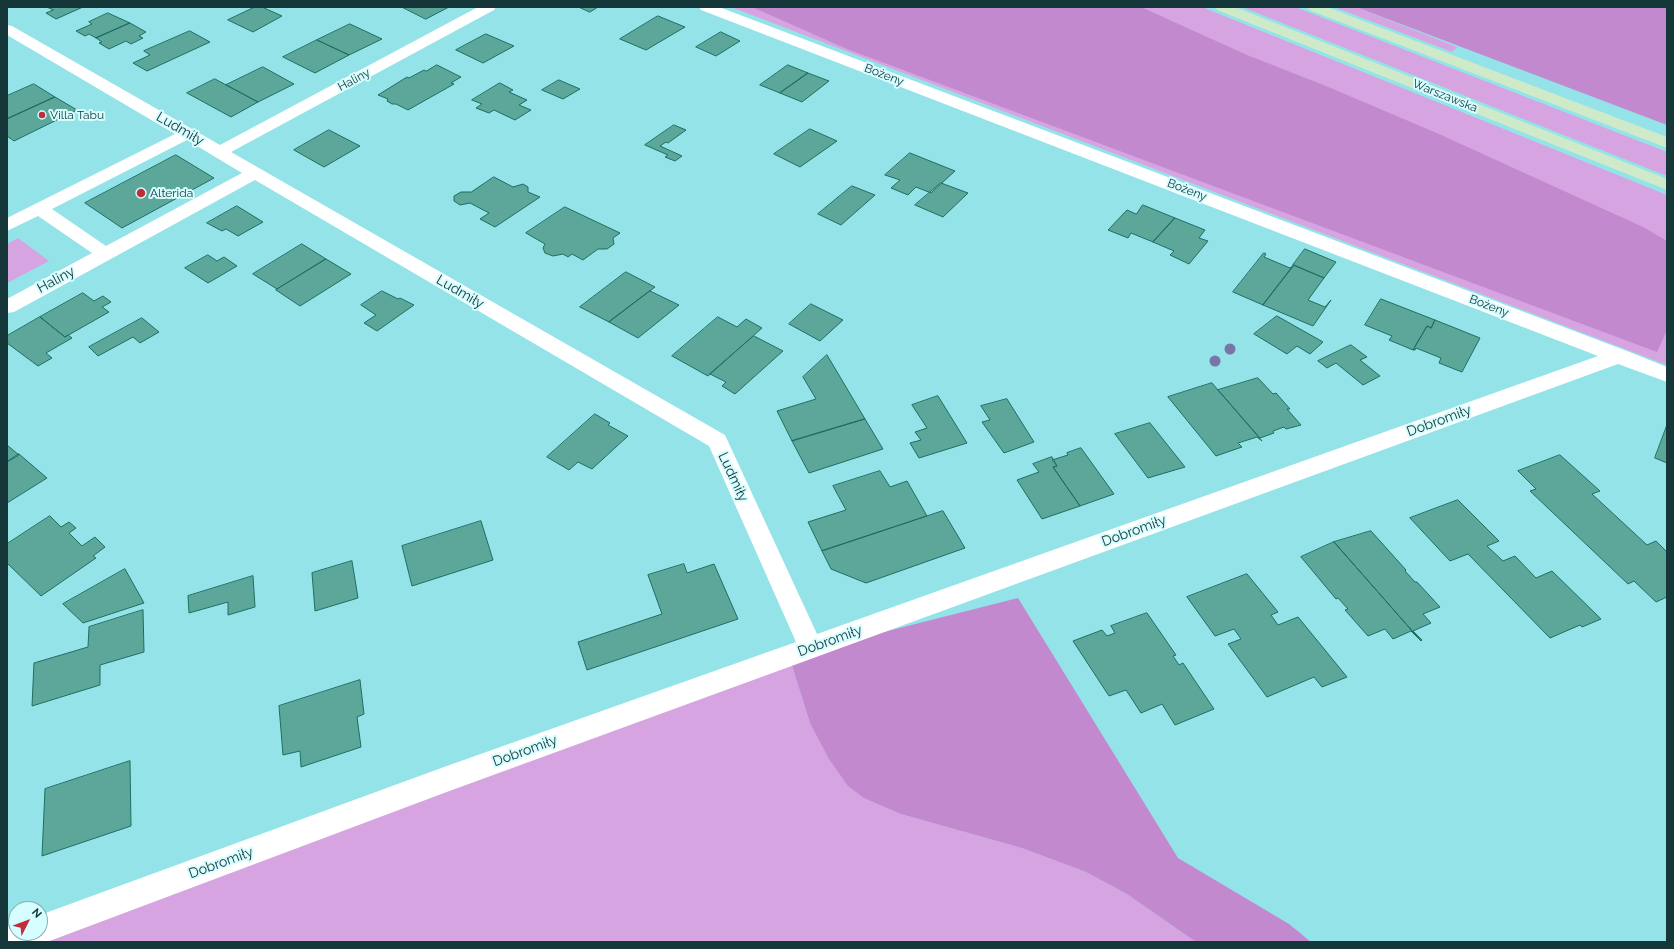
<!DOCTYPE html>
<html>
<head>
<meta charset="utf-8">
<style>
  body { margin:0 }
  #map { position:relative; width:1674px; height:949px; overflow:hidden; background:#93e3e8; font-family:Raleway,sans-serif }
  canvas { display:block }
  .frame { position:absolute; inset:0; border:8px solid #163739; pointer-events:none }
  .north { position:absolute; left:8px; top:901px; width:40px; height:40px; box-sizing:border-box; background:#d6fdff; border:1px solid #89aeb0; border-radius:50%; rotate:48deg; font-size:11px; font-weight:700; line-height:16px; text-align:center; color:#163739 }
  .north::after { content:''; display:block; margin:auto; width:14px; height:18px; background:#be2e3d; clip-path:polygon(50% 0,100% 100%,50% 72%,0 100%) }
</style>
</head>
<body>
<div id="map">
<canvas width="1674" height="949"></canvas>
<div class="frame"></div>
<div class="north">N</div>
</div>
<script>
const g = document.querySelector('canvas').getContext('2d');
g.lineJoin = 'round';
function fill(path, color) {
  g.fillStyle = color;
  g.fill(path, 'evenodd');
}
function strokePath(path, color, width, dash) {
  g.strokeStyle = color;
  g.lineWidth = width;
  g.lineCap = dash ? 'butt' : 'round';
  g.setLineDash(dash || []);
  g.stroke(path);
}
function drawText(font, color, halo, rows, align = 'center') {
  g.font = font + ' Raleway,sans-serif';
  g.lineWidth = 4;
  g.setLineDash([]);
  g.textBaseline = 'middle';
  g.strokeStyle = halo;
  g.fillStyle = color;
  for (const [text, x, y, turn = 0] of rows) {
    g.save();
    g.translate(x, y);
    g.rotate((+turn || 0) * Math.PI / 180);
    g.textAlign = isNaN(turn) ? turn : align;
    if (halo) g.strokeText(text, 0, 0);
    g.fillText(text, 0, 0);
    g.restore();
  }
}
const green = new Path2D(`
  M731 7H1202L1667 195V365Z
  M1242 7H1295L1667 152V176Z
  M1334 7H1356L1457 47 1452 52Z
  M18 238 49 261 7 283V244Z
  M789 656 810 723 901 814 1022 848 1086 872 1127 894 1196 942H7L40 933Z`);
const forest = new Path2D(`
  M752 7H1141L1247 55 1326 86 1439 134 1643 227 1667 241V330L1657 352 847 49Z
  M1356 7H1667V125Z
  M1018 598 1178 858 1289 924 1311 942H1196L1127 894 1086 872 1022 848 901 814 864 798 848 786 829 759 810 723 789 656Z`);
const building = new Path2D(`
  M47 7H83L56 19 46 13 53 10Z
  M255 7H262L282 16 253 32 228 20Z
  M402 7H449L426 19Z
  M579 7H598L590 12Z
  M108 13 130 23 96 38 89 34 85 36 76 31 92 24 89 22Z
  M658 16 685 27 646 50 620 39Z
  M130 23 146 32 139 36 143 38 131 44 126 41 109 49 99 43 102 42 96 38Z
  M350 24 382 39 349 55 317 40Z
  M190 31 210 42 147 71 133 63 150 55 144 51Z
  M721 32 740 41 716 56 696 47Z
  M486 34 514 46 483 63 456 50Z
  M317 40 349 55 315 73 283 57Z
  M437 65 461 77 451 83 454 84 408 110 396 104H392L387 101 388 99 378 95 407 77 409 78 424 70 426 71Z
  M788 65 808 73 780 93 760 85Z
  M263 67 294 84 258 102 226 85Z
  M808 73 829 81 802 102 780 93Z
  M215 79 230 87 258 102 231 117 187 93Z
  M559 80 580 89 563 99 542 90Z
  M500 83 513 90 509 92 527 100 519 105 531 110 515 120 494 110 489 113 476 108 482 104 472 100Z
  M34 84 55 97 7 119V96Z
  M55 97 77 110 14 141 7 136V119Z
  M674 125 686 130 668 143 666 142 660 146 682 156 675 161 665 157 668 155 645 145Z
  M810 129 837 141 800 167 774 154Z
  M329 130 360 146 324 167 294 150Z
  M910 153 955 171 931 193 916 187 908 195 891 188 900 180 885 175Z
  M176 155 214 178 122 228 85 203Z
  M494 177 513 187 523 184 528 187V192L540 197 495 227 480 219 489 213 470 203 460 205 454 201V196L461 192H471Z
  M941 183 968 193 943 217 915 205Z
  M852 186 875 195 841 225 818 214Z
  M1143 205 1175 218 1153 242 1131 233 1128 238 1108 230 1127 210 1136 214Z
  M237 206 263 222 238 236 226 229 222 231 207 223Z
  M565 207 620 233 613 238 614 244 607 249H598L583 260 572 254 568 257 563 254 553 256 545 253 543 248 545 244 526 233Z
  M1175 218 1205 230 1199 238 1208 241 1189 264 1170 255 1174 251 1153 242Z
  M302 244 326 259 277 289 253 274Z
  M1305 249 1336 262 1324 278 1293 265Z
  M1264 253 1266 254 1264 257 1290 268 1294 265 1263 305 1233 292Z
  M208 255 217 261 224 257 237 266 208 283 185 268Z
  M326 259 351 274 300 306 276 290Z
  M1294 265 1324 278 1308 300 1325 307 1331 300 1313 326 1263 305Z
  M626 272 655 287 609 322 580 307Z
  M382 291 398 299 400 298 414 305 377 331 364 323 376 315 361 305Z
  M650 291 679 305 638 338 609 322Z
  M83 293 94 301 103 296 111 302 102 307 109 312 65 337 40 317Z
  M1381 299 1435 320 1431 328 1427 326 1413 350 1389 340 1392 336 1365 325Z
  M811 304 843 320 820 341 789 324Z
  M1277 316 1323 342 1310 354 1297 346 1287 354 1254 334Z
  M40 317 65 337 68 335 72 338 46 353 52 358 38 366 7 343V336Z
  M718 317 737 327 746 319 762 328 708 376 672 356Z
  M142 318 159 332 140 343 133 337 98 356 89 347Z
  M1435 320 1480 338 1462 372 1439 363 1441 358 1416 348 1415 350H1413L1427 326 1431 328Z
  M754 336 783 351 735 394 722 386 726 382 710 374Z
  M1351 345 1367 357 1360 360 1380 376 1363 385 1336 363 1327 368 1318 361Z
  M827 355 865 419 792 441 777 411 816 399 803 377Z
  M1258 378 1273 394 1276 393 1290 409H1287L1301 425 1286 429 1284 427 1273 431 1274 433 1260 438 1218 390Z
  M1212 383 1218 390 1262 441 1257 437 1238 443 1242 447 1216 456 1168 397Z
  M938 396 967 443 919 458 910 443 921 440 915 432 927 428 912 405Z
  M1007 399 1034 442 1004 453 982 422 990 420 981 406Z
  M595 414 610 423 608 425 628 436 592 469 578 462 569 470 547 457Z
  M865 419 883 449 809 473 792 441Z
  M1150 423 1185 467 1148 478 1115 434Z
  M1667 425V463L1655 458Z
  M7 445 19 455 7 462Z
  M1081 448 1114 494 1080 506 1053 467 1057 466 1052 460 1068 455 1067 453Z
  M19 454 47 478 7 503V462Z
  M1560 455 1600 491 1592 494 1647 545 1656 541 1667 552V597L1656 602 1634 581 1628 584 1530 491 1536 489 1518 471Z
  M1052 457 1057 466 1053 467 1080 506 1042 519 1017 480 1039 472 1033 464Z
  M880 471 890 487 907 481 927 516 822 551 808 522 846 510 833 486Z
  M1458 500 1499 541 1487 546 1503 561 1515 556 1536 578 1552 571 1601 619 1582 627 1580 625 1550 638 1468 554 1450 561 1410 518Z
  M943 511 965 548 866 583 831 569 822 551Z
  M50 516 61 527 69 522 76 528 69 533 82 546 95 537 105 547 93 556 96 558 41 596 7 563V544Z
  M481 521 493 560 412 586 402 546Z
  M1371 531 1406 570 1405 571 1415 582H1417L1440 607 1423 614 1431 623 1413 631 1422 640 1421 641 1334 542Z
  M1334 542 1421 641 1411 631 1393 639 1385 629 1368 636 1345 610 1348 609 1338 598 1336 599 1301 557Z
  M352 561 358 598 315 611 312 573Z
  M684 564 687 573 714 564 738 619 587 670 578 642 662 614 648 575Z
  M125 569 144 603 83 623 63 604Z
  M1247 574 1278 612 1271 615 1278 625 1298 617 1347 677 1322 687 1314 677 1267 697 1228 644 1241 639 1234 629 1215 636 1187 597Z
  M253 576 255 607 228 615V602L189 613 188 596Z
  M143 610 144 652 100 665V685L32 706 34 663 88 647 89 627Z
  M1147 613 1176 655 1173 656 1179 665 1183 663 1214 709 1175 725 1162 704 1141 713 1126 690 1109 696 1073 641 1102 630 1107 636 1115 633 1111 626Z
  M360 680 364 714 357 717 361 747 301 767 300 751 283 755 279 706Z
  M130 761 131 826 42 856 45 789Z`);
const street = new Path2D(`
  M478 7H496L494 10 231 152 725 435 817 634 1598 356 701 10 699 7H719L1627 351 1667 367V382L1618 364 444 793 47 942H7V927L16 924V933H40V915L444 767 796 642 709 446 255 180 14 312 7 313V299L92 253 38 216 7 231V218L175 134 7 35V25L12 26 220 145ZM187 140 242 173 106 246 52 209Z`);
const secondary = new Path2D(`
  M1215 7H1235L1667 179V190L1217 10Z
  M1307 7H1327L1667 137V148L1309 10Z`);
const trees = [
  [1230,349],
  [1215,361]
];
const markers = [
  [42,115,4,"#be2e3d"],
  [141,193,5,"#be2e3d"]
];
const farStreetnames = [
  ["Bożeny",884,75,21],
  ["Haliny",354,80,-28],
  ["Warszawska",1445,96,22],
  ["Bożeny",1187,190,21],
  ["Bożeny",1489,306,21]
];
const farPoinames = [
  ["Villa Tabu",50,115],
  ["Alterida",150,193]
];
const streetNames = [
  ["Ludmiły",180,129,30],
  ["Haliny",56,280,-28],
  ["Ludmiły",460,292,30],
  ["Dobromiły",1439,421,-20],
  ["Ludmiły",733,477,65],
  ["Dobromiły",1134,531,-20],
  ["Dobromiły",830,641,-20],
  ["Dobromiły",525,751,-20],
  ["Dobromiły",221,863,-20]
];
fill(green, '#d6a4e0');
fill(forest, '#c389cf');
fill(building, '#5ca799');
strokePath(building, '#1d6f62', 1);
fill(street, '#fff');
fill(secondary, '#ceeac9');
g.fillStyle = '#7976a7';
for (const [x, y] of trees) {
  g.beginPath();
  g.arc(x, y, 5.5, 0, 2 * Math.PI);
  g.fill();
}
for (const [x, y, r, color] of markers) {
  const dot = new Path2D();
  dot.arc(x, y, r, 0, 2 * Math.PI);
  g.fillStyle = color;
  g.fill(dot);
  strokePath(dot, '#d6fdff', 1.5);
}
drawText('12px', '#163739', '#d6fdff', farStreetnames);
drawText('12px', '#163739', '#d6fdff', farPoinames, 'left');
drawText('14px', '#163739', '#d6fdff', streetNames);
</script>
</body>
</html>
